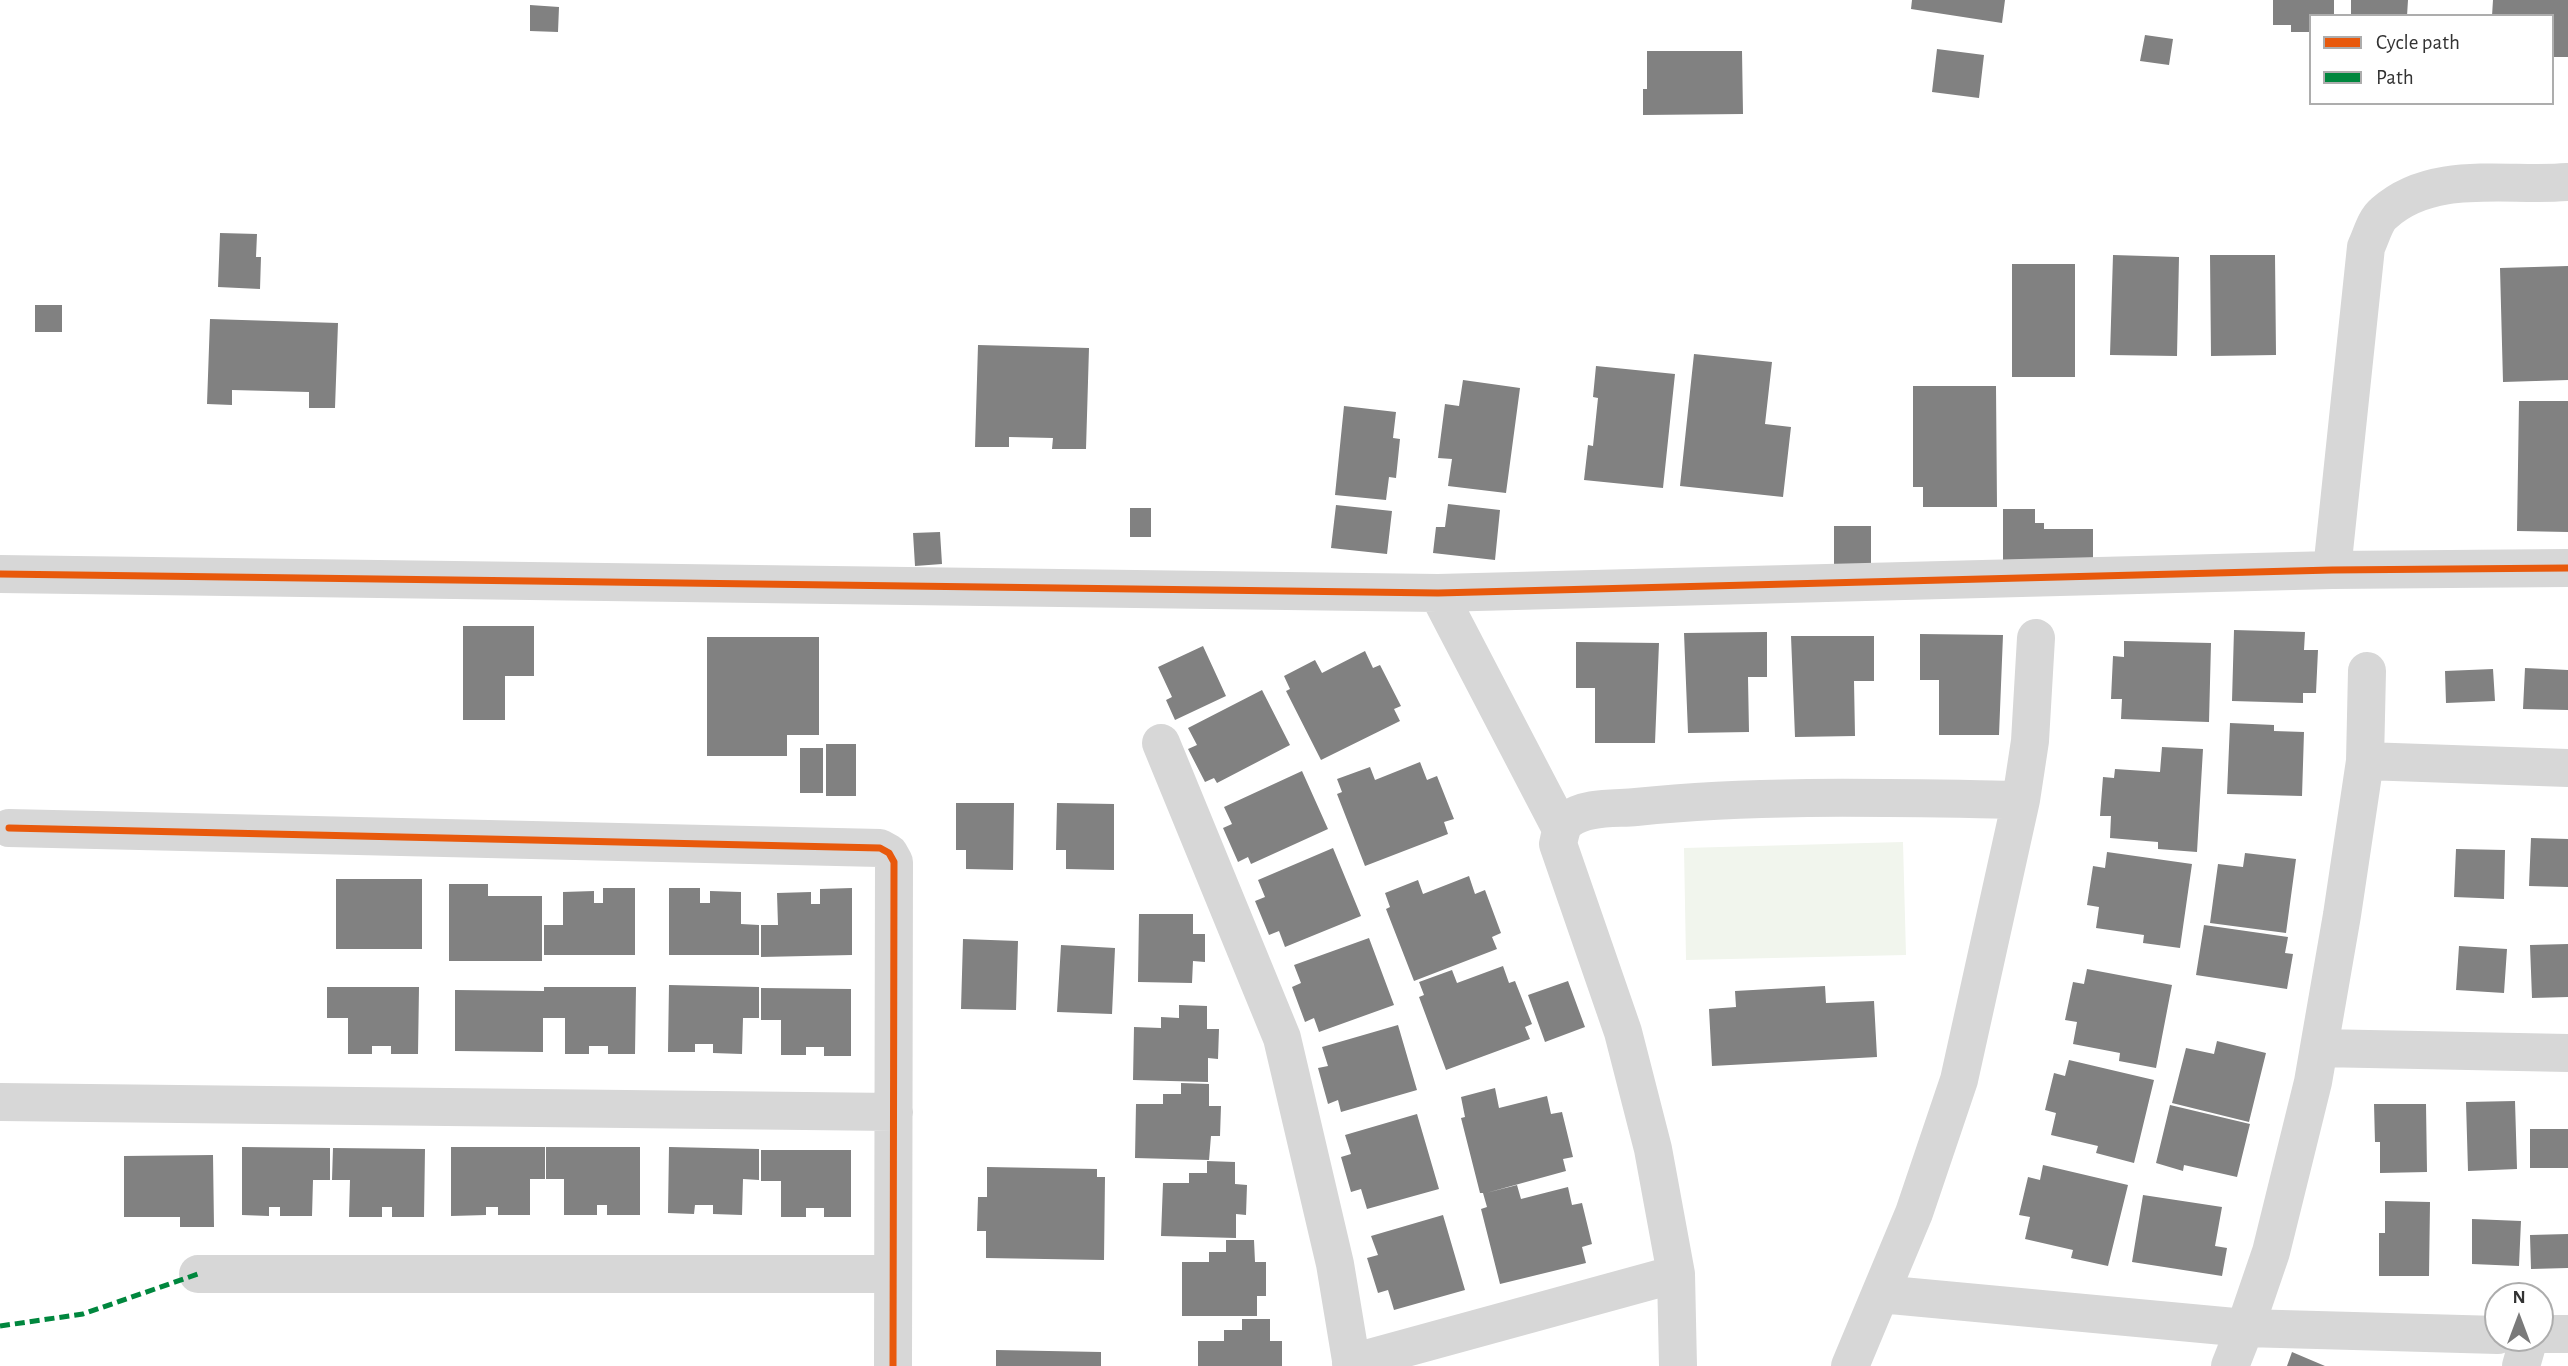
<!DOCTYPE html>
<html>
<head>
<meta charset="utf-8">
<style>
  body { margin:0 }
  #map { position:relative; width:2568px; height:1366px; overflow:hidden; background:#fff; font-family:"Alegreya Sans",sans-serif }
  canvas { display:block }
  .legend { position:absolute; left:2309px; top:14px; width:245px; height:91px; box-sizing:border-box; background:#fff; border:2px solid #adadad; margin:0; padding:9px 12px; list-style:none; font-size:21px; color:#333 }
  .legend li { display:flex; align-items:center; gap:14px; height:35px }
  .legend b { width:35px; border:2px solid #adadad }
  .north { position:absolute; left:2484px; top:1282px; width:70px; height:70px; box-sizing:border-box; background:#fff; border:2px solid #adadad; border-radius:50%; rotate:0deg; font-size:19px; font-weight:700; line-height:28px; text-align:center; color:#333 }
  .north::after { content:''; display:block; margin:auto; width:24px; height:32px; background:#7a7a7a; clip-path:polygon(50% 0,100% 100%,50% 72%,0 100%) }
</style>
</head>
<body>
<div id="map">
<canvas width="2568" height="1366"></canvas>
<ul class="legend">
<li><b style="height:9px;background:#e8590c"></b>Cycle path</li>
<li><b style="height:9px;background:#00873e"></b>Path</li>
</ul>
<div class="north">N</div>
</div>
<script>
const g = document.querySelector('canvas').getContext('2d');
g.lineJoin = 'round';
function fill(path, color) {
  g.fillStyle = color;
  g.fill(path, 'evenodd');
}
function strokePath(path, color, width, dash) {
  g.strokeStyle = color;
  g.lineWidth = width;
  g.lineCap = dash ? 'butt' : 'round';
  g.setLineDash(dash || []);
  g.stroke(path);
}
const green = new Path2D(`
  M1903 842 1906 955 1686 960 1684 848Z`);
const building = new Path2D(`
  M1912 0H2005L2002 23 1911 9Z
  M2273 0H2334V16H2311L2310 32H2291V25H2273Z
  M2351 0H2408L2407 16H2351Z
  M2493 0H2568V57H2552V16H2492Z
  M530 5 559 7 558 32 530 31Z
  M2145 35 2173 39 2169 65 2140 61Z
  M1937 49 1984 55 1979 98 1932 92Z
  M1647 51H1742L1743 114 1643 115V89H1647Z
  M220 233 257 234 256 257H261L260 289 218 287Z
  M2113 255 2179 257 2177 356 2110 355Z
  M2210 255H2275L2276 355 2211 356Z
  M2012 264H2075V377H2012Z
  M2568 266V380L2503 382 2500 268Z
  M35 305H62V332H35Z
  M210 319 338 323 335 408H309V392L232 390V405L207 404Z
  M978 345 1089 348 1086 449H1052L1053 438 1009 437V447H975Z
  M1694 354 1772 362 1765 424 1791 427 1783 497 1680 486Z
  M1596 366 1675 374 1663 488 1584 480 1588 445 1593 446 1598 398 1593 397Z
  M1463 380 1520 388 1506 493 1448 486 1452 459 1438 458 1445 404 1459 406Z
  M1913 386H1996L1997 507H1923V487H1913Z
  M2519 401H2568V532L2517 531Z
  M1344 406 1396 412 1393 438 1400 439 1396 478 1389 477 1386 500 1335 495Z
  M1448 504 1500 510 1495 560 1433 553 1436 527H1445Z
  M1336 505 1392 511 1387 554 1331 548Z
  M1130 508H1151V537H1130Z
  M2003 509H2035V523H2044V529H2093V562H2003Z
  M1834 526H1871V565H1834Z
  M940 532 942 564 915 566 913 533Z
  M463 626H534V676H505V720H463Z
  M2234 630 2305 632 2304 650H2318L2316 693H2303V703L2232 701Z
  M1767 632V677H1748L1749 732 1688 733 1684 633Z
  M1920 634 2003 635 1999 735H1939V680H1920Z
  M1791 636H1874V681H1854L1855 736 1795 737Z
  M707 637H819V735H787V756H707Z
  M2124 641 2211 643 2209 722 2121 719 2122 699H2111L2113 656 2124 657Z
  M1576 642 1659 643 1655 743H1595V688H1576Z
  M1203 646 1226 696 1175 720 1166 700 1172 697 1158 667Z
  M1365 651 1373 668 1380 665 1401 706 1394 709 1400 721 1321 760 1286 691 1290 689 1284 676 1315 660 1322 673Z
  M2525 668 2568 670V710L2523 709Z
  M2493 669 2495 701 2446 703 2445 671Z
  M1262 690 1290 745 1217 783 1214 778 1205 782 1188 749 1197 745 1188 728Z
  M2230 723 2274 725V731L2304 732 2302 796 2227 794Z
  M826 744H856V796H826Z
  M2162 747 2203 749 2197 852 2158 849V842L2110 838 2111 816H2100L2103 777 2114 778 2115 769 2160 772Z
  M800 748H823V793H800Z
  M1420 762 1427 780 1437 776 1454 819 1444 822 1448 834 1365 866 1337 794 1342 792 1337 779 1370 767 1375 780Z
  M1302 771 1328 829 1251 864 1248 857 1238 862 1223 828 1232 824 1224 807Z
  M956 803H1014L1013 870 966 869V850H956Z
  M1057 803 1114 804V870L1066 869V850H1056Z
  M2531 838 2568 839V887L2529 886Z
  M1333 848 1361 916 1285 947 1279 931 1269 935 1255 901 1265 897 1258 880Z
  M2456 849 2505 850 2504 899 2454 897Z
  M2107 852 2192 864 2180 948 2143 943 2144 935 2096 928 2099 907 2087 905 2093 866 2105 868Z
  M2245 853 2296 859 2286 933 2210 923 2218 864 2243 867Z
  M1469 876 1475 894 1485 890 1501 933 1492 937 1497 949 1414 981 1386 909 1390 907 1385 893 1418 880 1423 894Z
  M336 879H422V949H336Z
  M449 884H488V896H542V961H449Z
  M603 888H635V955H544V925H563V892L594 891V903H603Z
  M669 888H700V903H710V891L741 892V924L759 925V955H669Z
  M852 888V955L761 957V925H778L777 893 811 892V904H820V889Z
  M1139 914H1193V934H1205V962L1193 961 1192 983 1138 982Z
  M2204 925 2288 937 2285 953 2293 954 2287 989 2196 975Z
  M1369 938 1394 1005 1319 1032 1314 1018 1305 1022 1292 987 1301 983 1294 965Z
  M963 939 1018 941 1016 1010 961 1009Z
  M2568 944V997L2532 998 2530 945Z
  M1061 945 1115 948 1112 1014 1057 1012Z
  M2459 946 2507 949 2504 993 2456 990Z
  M1503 966 1509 983 1515 981 1532 1024 1525 1027 1530 1039 1446 1070 1419 997 1424 995 1419 982 1452 970 1457 983Z
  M2087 969 2172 985 2156 1068 2119 1061 2120 1053 2073 1044 2077 1022 2065 1020 2073 982 2084 984Z
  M1568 981 1585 1027 1545 1042 1528 995Z
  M669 985 759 987V1018H743L742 1054 713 1053V1044H695V1052H668Z
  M1825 986 1826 1003 1874 1001 1877 1057 1712 1066 1709 1009 1736 1007 1735 991Z
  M327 987H419L418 1054H391V1046H372V1054H348V1018H327Z
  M544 987H636L635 1054H608V1046H589V1054H565V1018H543V1052L455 1051V990L544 991Z
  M761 988 851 989V1056H824V1047H806V1055H781V1020H761Z
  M1179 1005 1207 1006V1029H1219L1218 1059 1208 1058V1082L1133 1080 1134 1027 1161 1028V1017L1179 1018Z
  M1398 1025 1417 1090 1341 1112 1338 1100 1328 1104 1318 1068 1328 1066 1322 1047Z
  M2217 1041 2266 1053 2249 1122 2172 1103 2186 1048 2214 1054Z
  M2069 1060 2154 1080 2134 1163 2096 1153 2098 1146 2051 1135 2056 1113 2045 1110 2054 1073 2065 1076Z
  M1181 1083 1209 1084V1106H1221L1220 1136H1211L1209 1160 1135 1158 1136 1104H1163V1094H1181Z
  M1495 1088 1499 1108 1547 1096 1551 1114 1562 1112 1573 1157 1563 1159 1566 1171 1486 1193 1517 1185 1521 1199 1568 1187 1572 1205 1582 1203 1592 1244 1582 1247 1586 1263 1500 1284 1481 1209 1487 1207 1483 1193H1480L1461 1118 1465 1117 1461 1097Z
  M2515 1101 2517 1169 2468 1171 2466 1102Z
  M2374 1104H2426L2427 1172 2380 1173V1142H2375Z
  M2170 1105 2250 1124 2237 1177 2184 1165 2183 1171 2156 1163Z
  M1417 1114 1439 1189 1367 1209 1361 1189 1351 1192 1341 1157 1351 1154 1345 1135Z
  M2530 1129H2568V1168H2530Z
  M242 1147 330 1148V1180H313L312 1216H280V1207H269V1216L242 1215Z
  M451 1147H545V1179H530V1215H498V1207H486V1215L451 1216Z
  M546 1147H640V1215H607V1205H597V1215H564V1179H546Z
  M669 1147 759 1149V1180L743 1179 742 1215 713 1214V1205H695L694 1214 668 1213Z
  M333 1148 425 1149 424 1217H392V1207H382V1217H349L350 1180H332Z
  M761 1150H851V1217H824V1208H806V1217H781V1181H761Z
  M213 1155 214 1227H180V1217H124V1156Z
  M1207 1161 1235 1162V1184L1247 1185 1246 1215 1236 1214V1238L1161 1236 1163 1183H1189V1173H1207Z
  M2043 1165 2128 1185 2108 1266 2071 1258 2073 1250 2025 1239 2030 1217 2019 1215 2028 1177 2040 1180Z
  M987 1167 1097 1169V1177H1105L1104 1260 986 1258V1231H977L978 1197H987Z
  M2143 1195 2222 1207 2215 1246 2227 1248 2222 1276 2132 1262Z
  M2385 1201 2430 1202 2429 1276H2379V1233H2385Z
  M1443 1215 1465 1290 1394 1310 1388 1290 1378 1293 1367 1258 1378 1255 1371 1236Z
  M2472 1219 2521 1221 2519 1266 2472 1264Z
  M2568 1234V1268L2531 1269 2530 1235Z
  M1226 1240H1254L1255 1262H1266V1296H1257V1316H1182V1262H1209V1252H1226Z
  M1242 1319H1270V1341H1282V1366H1198V1341H1224V1330H1242Z
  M996 1350 1101 1352V1366H996Z
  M2292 1352 2325 1366H2287Z`);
const street = new Path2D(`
  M2332 570 2366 247C2371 237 2375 220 2384 213 2433 169 2507 187 2568 182
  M0 574 1438 593 2332 570 2568 568
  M1438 593 1561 829
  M1161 743 1282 1038 1335 1264 1352 1366
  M2365 761 2568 768
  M9 828 880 848 889 853 894 862 893 1366
  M2319 1048 2568 1053
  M0 1102 894 1112
  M198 1274H891
  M1880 1294 2245 1328 2271 1252 2313 1082 2342 915 2365 761 2367 671
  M2540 1334H2568
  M1351 1363 1676 1274
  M1678 1366 1676 1274 1653 1149 1623 1032 1558 844C1560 836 1561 825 1568 820 1585 806 1616 809 1636 807 1764 794 1892 798 2021 800
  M1850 1366 1914 1213 1959 1080 2021 800 2030 741 2036 638
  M2230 1366 2245 1328 2498 1335
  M2521 1366 2529 1338`);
const quiet = new Path2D(`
  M0 1326 83 1314 198 1274`);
const cycleway = new Path2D(`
  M0 574 1438 593 2332 570 2568 568
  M9 828 880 848 889 853 894 862 893 1366`);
fill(green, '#f1f5ed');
fill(building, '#818181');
strokePath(street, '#d7d7d7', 38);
strokePath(quiet, '#00873e', 5, [10, 5]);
strokePath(cycleway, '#e8590c', 7);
</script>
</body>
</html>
